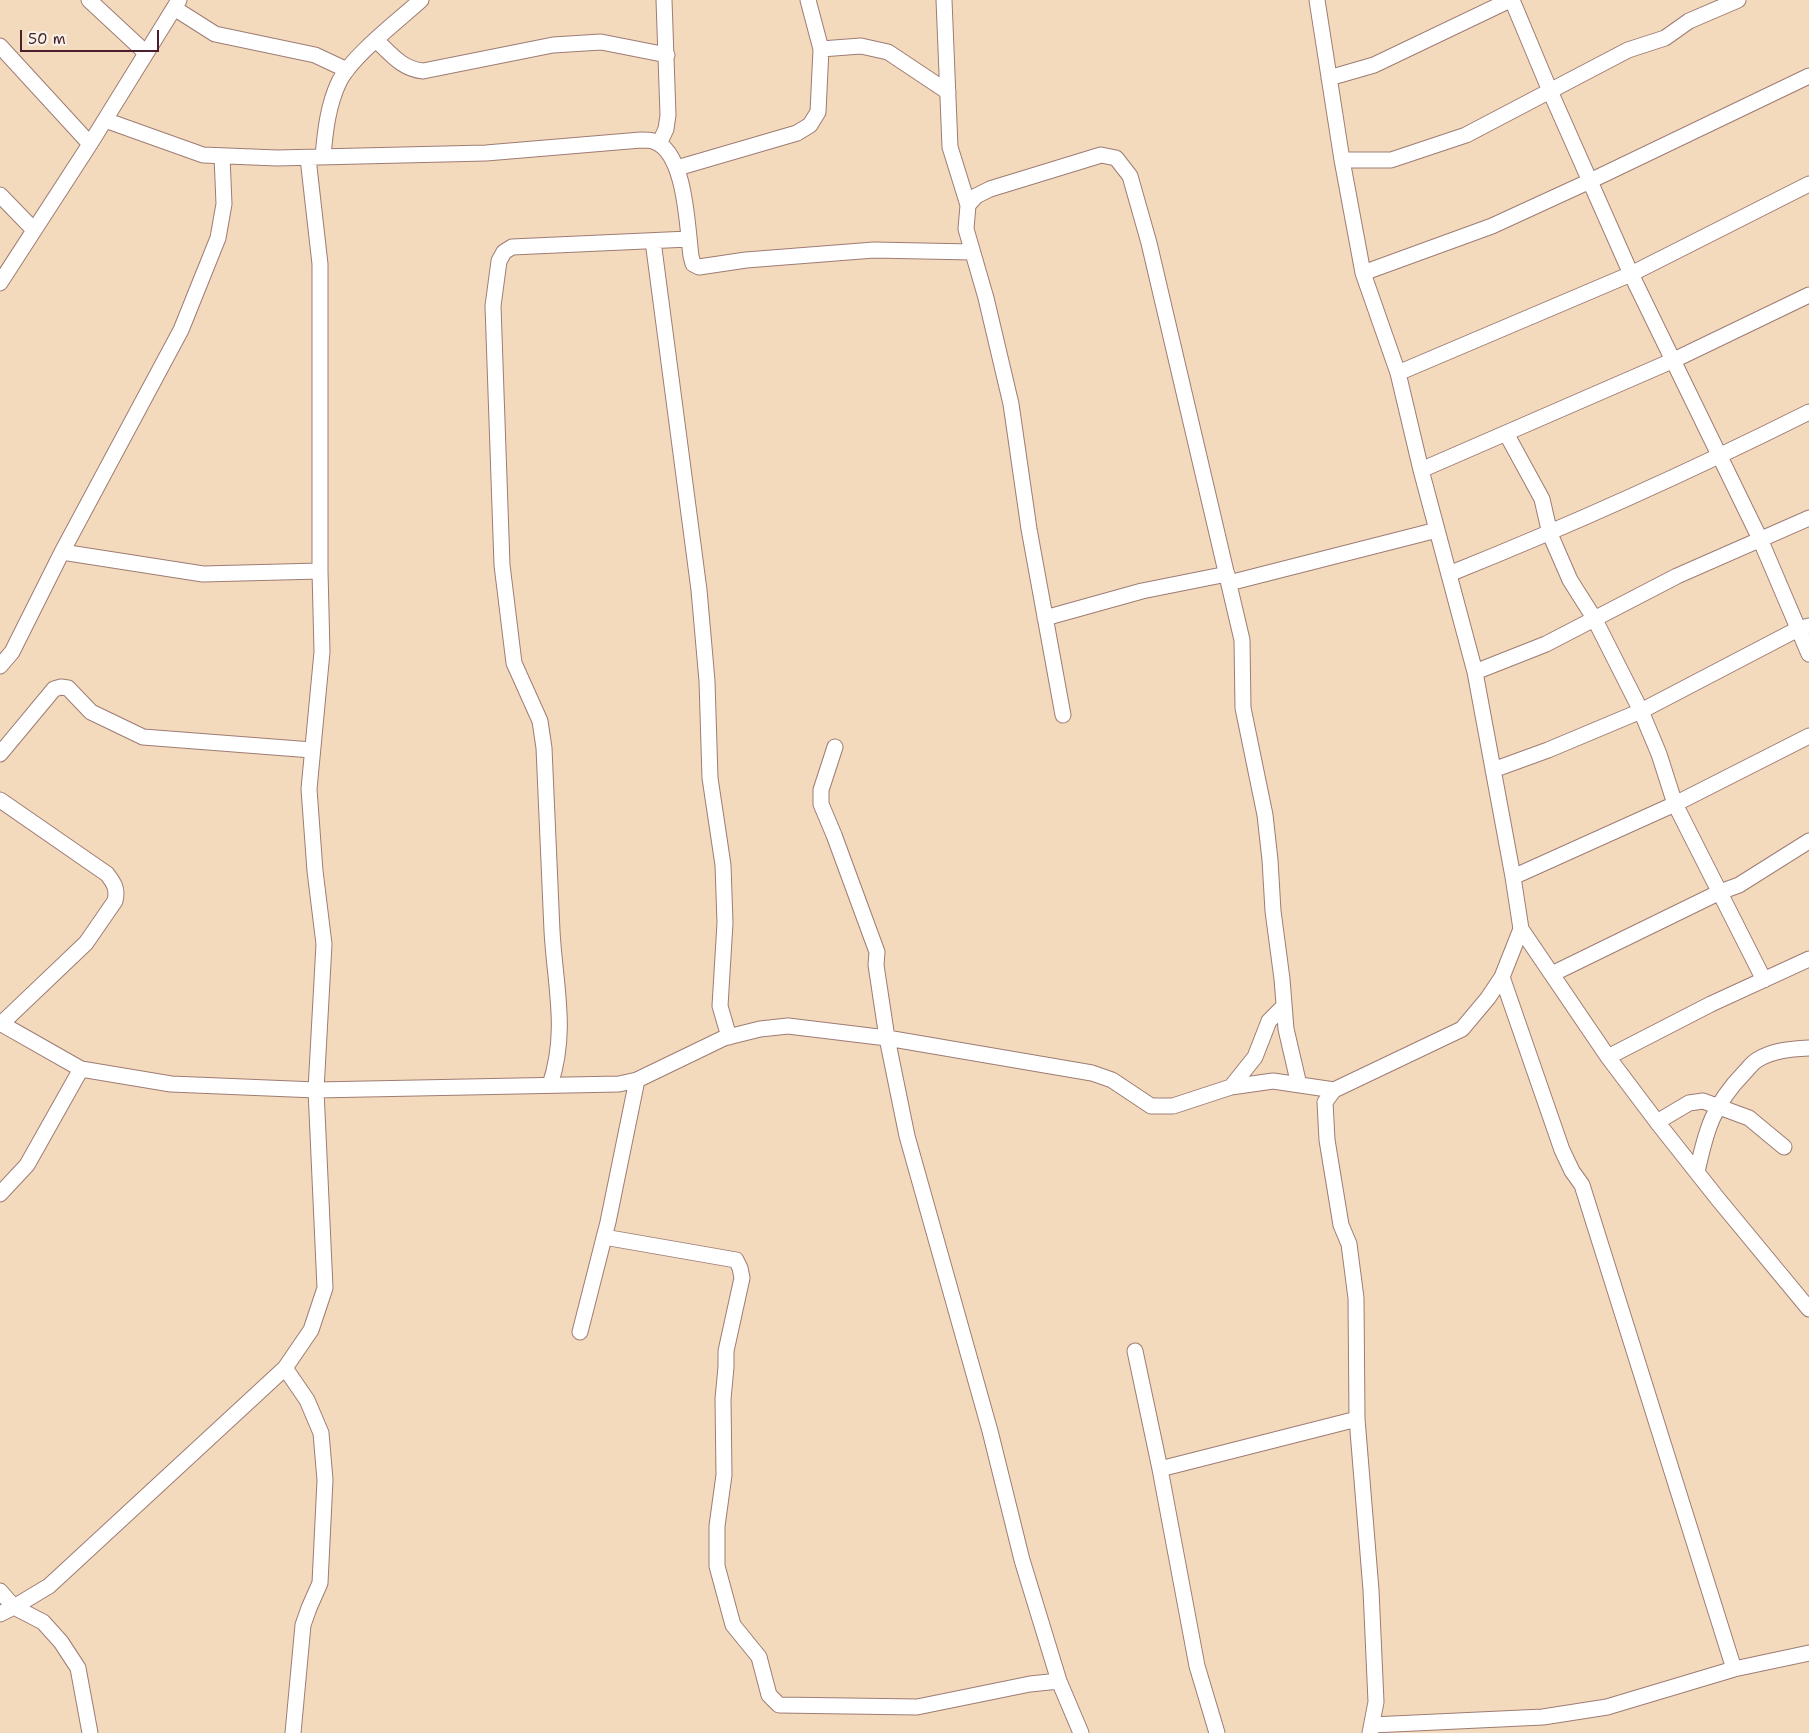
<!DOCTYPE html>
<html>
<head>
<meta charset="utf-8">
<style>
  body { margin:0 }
  #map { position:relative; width:1809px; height:1733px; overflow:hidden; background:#f3dabc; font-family:"Shantell Sans",sans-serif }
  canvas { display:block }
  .scale { position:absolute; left:20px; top:30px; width:139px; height:22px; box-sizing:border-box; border:2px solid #4a1f2b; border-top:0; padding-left:6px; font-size:15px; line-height:18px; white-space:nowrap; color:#4a1f2b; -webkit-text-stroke:4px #f7f3e8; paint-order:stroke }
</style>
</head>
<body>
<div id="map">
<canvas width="1809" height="1733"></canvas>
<div class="scale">50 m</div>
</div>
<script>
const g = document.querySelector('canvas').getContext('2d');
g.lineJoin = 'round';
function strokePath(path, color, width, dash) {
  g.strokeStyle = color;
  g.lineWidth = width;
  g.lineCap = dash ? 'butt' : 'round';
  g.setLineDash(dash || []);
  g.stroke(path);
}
const street = new Path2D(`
  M89 0 146 53
  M808 0 821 49
  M944 0 950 147 968 205
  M1317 0 1342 160 1363 273 1398 373 1421 470 1475 672 1513 877 1521 929 1502 977 1488 998 1462 1029 1334 1090 1325 1102 1327 1140 1341 1225 1349 1244 1356 1298 1357 1419 1371 1590 1376 1702 1370 1733
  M1512 0 1550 91 1631 274 1760 539 1809 654
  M174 8 215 34 315 55 347 70
  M376 40C391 54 402 69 423 71L553 45 601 42 667 55
  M0 46 90 144
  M1329 78 1374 65 1510 0
  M105 120 203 155 277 158 486 153 641 140C645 140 650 140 653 141 686 151 687 227 691 256L693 264 699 267 746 260 874 250 972 252
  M659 144 666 129 668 115 664 0
  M323 157C325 132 328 105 339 82 352 56 398 21 421 0
  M1342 160H1391L1466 135 1628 50 1665 38 1689 21 1738 0
  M677 168 797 133 810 125 818 112 821 49 861 46 888 52 948 92
  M0 195 34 230
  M653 241 699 590 707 681 710 778 723 865 725 923 720 1006 729 1037
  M1363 273 1492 226 1590 181 1809 76
  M0 283 90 144 179 0
  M1398 373 1631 274 1809 184
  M1507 435 1542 499 1550 534 1570 580 1594 618 1641 711 1659 754 1675 804 1764 980
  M1421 470 1674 360 1809 295
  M62 552 203 574 320 571
  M1449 574C1571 525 1691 471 1809 412
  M1229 583 1437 530
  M1045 618 1142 591 1227 574
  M0 666 12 652 62 552 181 330 218 238 224 204 222 156
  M1475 672 1546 644 1677 576 1809 518
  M1063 715 1029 529 1011 404 986 298 966 229 968 205 976 196 990 189 1101 155 1116 158 1130 176 1149 243 1242 640 1243 708 1265 815 1270 860 1273 911 1282 979 1286 1029 1299 1085
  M835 747 821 790V804L834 835 877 952 876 965 887 1038 907 1136 990 1431 1022 1560 1059 1681 1081 1733
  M0 754 54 689 61 687 68 688 91 712 143 737 312 750
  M1493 770 1548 750 1641 711 1798 629 1809 626
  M0 800 107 874C114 883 118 889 115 901L86 943 1 1024
  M1513 877 1675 804 1809 736
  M1521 929 1608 1057 1657 1122 1718 1199 1809 1309
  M1552 974 1720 892 1739 885 1809 841
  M1502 977 1562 1150 1572 1171 1582 1185 1734 1669
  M0 1023 81 1069 171 1084 316 1090 619 1084 637 1080 724 1038 760 1029 788 1026 887 1038 1092 1073 1112 1080 1151 1106H1173L1231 1087 1273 1081 1334 1090
  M1608 1057 1711 1004 1809 959
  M550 1085C568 1031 555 986 552 931 549 870 547 809 544 748L540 721 514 663 502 565 493 306 499 261 504 252 512 247 689 239
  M1231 1087 1255 1057 1269 1021 1284 1006
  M1657 1122 1689 1103 1703 1101 1749 1118 1784 1147
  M1697 1172C1706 1130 1713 1105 1744 1073 1748 1069 1752 1063 1757 1060 1773 1050 1791 1049 1809 1048
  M0 1194 27 1165 81 1069
  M604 1237 736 1260 740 1268 742 1278 726 1351V1367L723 1399 724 1475 717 1526V1566L733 1625 759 1657 769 1695 779 1705 917 1707 1030 1684 1059 1681
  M580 1332 608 1222 637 1080
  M1135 1351 1160 1469 1197 1666 1217 1733
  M285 1368 307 1400 321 1433 325 1480 320 1583 309 1608 303 1625 293 1733
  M1160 1469 1357 1419
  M0 1591 14 1607 43 1622 61 1642 78 1668 90 1733
  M0 1614 14 1607 49 1586 285 1368 311 1330 325 1288 316 1090 324 944 315 871 309 789 322 652 320 571V264L308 158
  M1372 1725 1543 1717 1607 1707 1734 1669 1809 1653`);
strokePath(street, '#9e7c74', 17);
strokePath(street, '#fff', 15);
</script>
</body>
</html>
